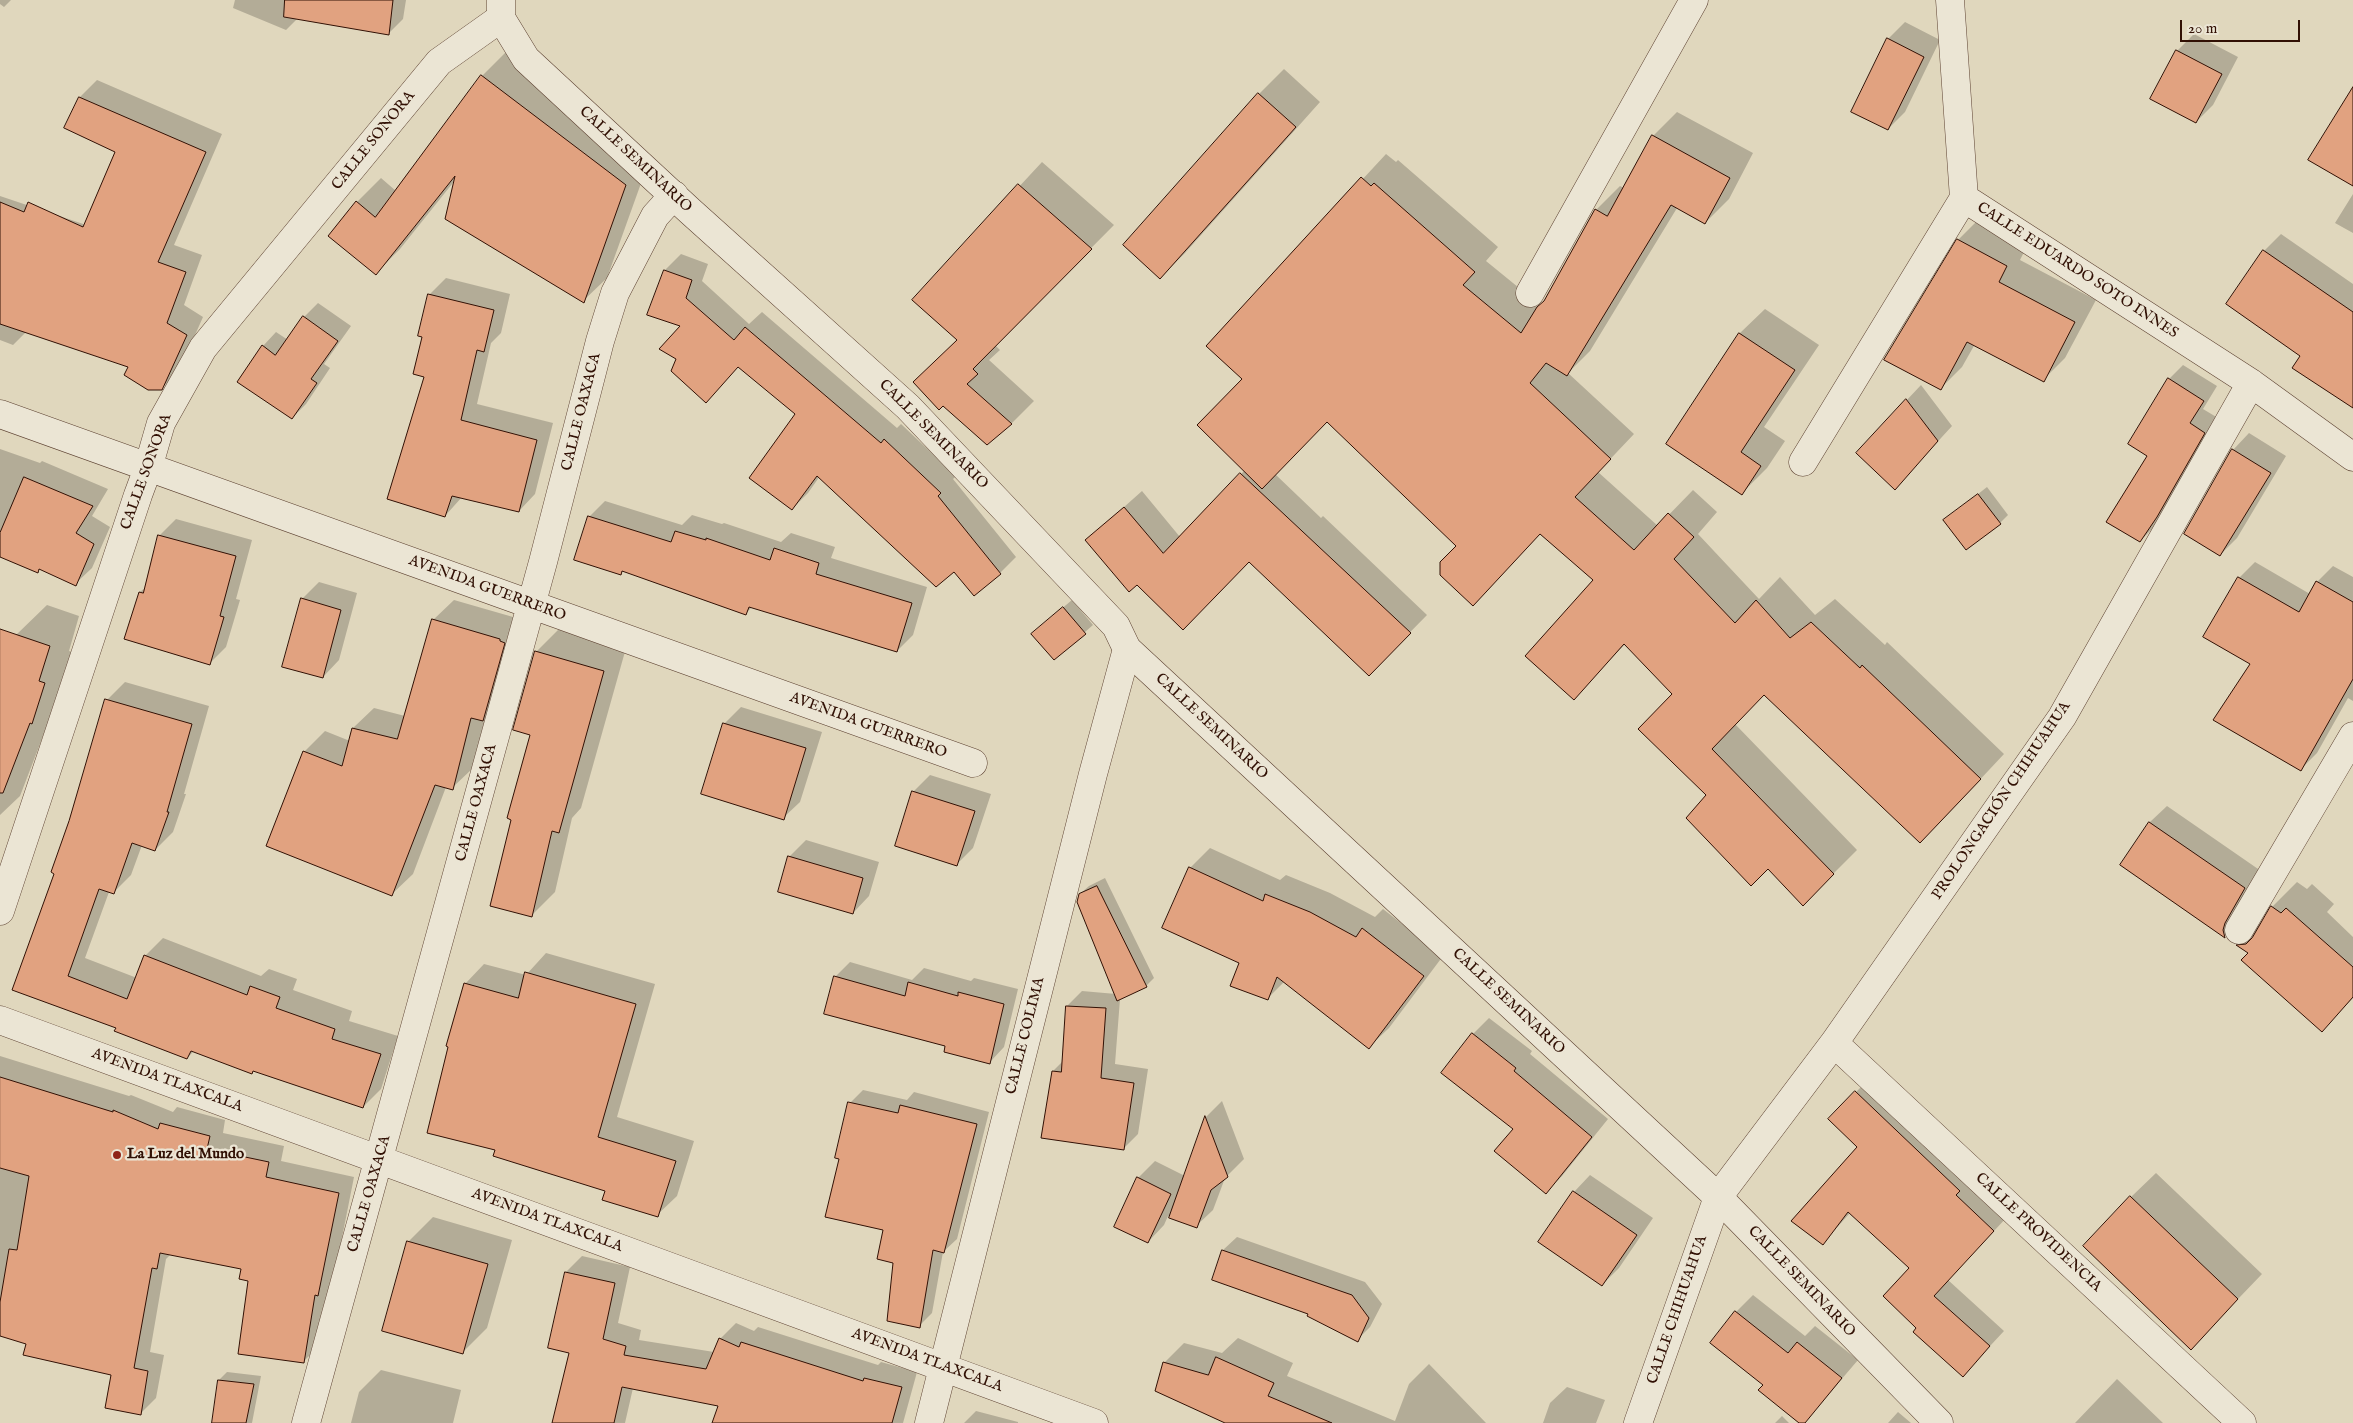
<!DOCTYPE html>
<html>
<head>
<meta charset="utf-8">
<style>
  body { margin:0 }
  #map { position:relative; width:2353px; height:1423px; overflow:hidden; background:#e0d7bd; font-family:"IM FELL English",serif }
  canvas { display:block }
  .scale { position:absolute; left:2180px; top:20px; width:120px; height:22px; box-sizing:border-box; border:2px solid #311004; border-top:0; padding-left:6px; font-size:15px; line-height:18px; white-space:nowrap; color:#311004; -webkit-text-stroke:4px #ebe5d4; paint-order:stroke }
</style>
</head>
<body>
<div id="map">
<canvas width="2353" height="1423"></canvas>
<div class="scale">20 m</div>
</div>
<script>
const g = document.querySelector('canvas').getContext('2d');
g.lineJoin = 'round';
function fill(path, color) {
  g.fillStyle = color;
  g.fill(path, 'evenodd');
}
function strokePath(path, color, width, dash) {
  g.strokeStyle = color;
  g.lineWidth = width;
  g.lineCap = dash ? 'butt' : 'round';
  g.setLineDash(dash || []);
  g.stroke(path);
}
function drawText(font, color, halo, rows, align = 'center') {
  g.font = font + ' "IM FELL English",serif';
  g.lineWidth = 4.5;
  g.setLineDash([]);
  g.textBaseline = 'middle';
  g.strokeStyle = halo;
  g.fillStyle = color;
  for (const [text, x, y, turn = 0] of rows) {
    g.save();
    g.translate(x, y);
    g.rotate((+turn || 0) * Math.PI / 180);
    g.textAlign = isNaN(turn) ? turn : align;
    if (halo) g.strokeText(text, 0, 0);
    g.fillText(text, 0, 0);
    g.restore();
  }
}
const shadow = new Path2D(`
  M0 0H11L4 7 0 4Z
  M235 0H406L403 19 388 34 298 18 286 30 233 8Z
  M1905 22 1940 40 1905 112 1888 129V39Z
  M2194 34 2238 57 2213 105 2196 122 2177 51Z
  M506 52 649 161 607 278 583 301 456 179 400 249 376 273 357 202 381 178 396 191 482 76Z
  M1284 69 1320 102 1185 253 1160 278 1124 245 1259 94Z
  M97 80 222 134 174 245 202 255 184 305 203 317 179 371 161 389 130 366 26 332 13 345 0 340V196L116 235 117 151 66 127 80 97Z
  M1677 112 1753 153 1729 199 1705 223 1677 208 1590 351 1568 373 1634 434 1598 472 1658 526 1693 490 1717 512 1698 534 1759 599 1780 577 1815 615 1835 599 1885 645 1887 642 2004 754 1944 818 1765 693 1735 724 1857 850 1803 904 1708 795 1674 694 1625 644 1574 698 1595 580 1541 533 1473 604 1457 546 1327 420 1275 474 1321 518 1323 516 1427 615 1369 674 1249 560 1137 583 1087 540 1142 491 1180 537 1245 470 1244 379 1208 346 1386 154 1396 162 1398 160 1498 247 1486 261 1540 305 1546 300 1596 210 1620 186 1624 188 1653 136Z
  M1042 162 1114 225 995 345 1000 350 989 360 1034 401 1011 424 938 359 958 340 914 300Z
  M2353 194V233L2335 223Z
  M1980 218 2028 244 2020 260 2096 300 2065 358 2043 380 1975 344 1962 367 1940 389 1958 240Z
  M2281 234 2353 284V407L2302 356 2228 304 2264 251Z
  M681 254 708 264 702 281 749 324 762 312 897 428 901 424 956 476 953 479 1016 557 1000 573 954 570 820 476 808 493 792 509 796 414 739 366 706 401 677 358 682 326 665 270Z
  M446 278 510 294 501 333 491 343 477 404 553 423 535 494 519 511 462 497 445 516 426 376 424 336 429 295Z
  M318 303 351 326 324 364 330 368 306 404 292 418 263 346 276 332 288 340 304 317Z
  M1765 309 1819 345 1764 427 1785 441 1767 468 1742 493 1668 443 1740 333Z
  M2183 365 2217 386 2203 409 2218 418 2171 502 2154 527 2140 541 2149 455 2169 379Z
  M1921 385 1952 426 1909 473 1857 453Z
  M2249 433 2286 456 2237 538 2220 555 2233 450Z
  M0 449 40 463 42 461 108 489 92 516 110 527 92 568 75 584 40 569 37 571 0 556Z
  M1987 487 2008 515 2000 523 1945 520Z
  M605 501 682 525 692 515 722 524 724 523 781 542 791 533 835 547 831 558 927 587 913 635 897 651 752 607 746 613 624 570 620 574 589 517Z
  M176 519 252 540 236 599 240 600 226 647 210 663 140 592 146 587 159 536Z
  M2255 562 2310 594 2317 582 2333 566 2353 577V701L2348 698 2317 753 2301 769 2252 664 2239 578Z
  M319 582 357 593 339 660 323 677 302 599Z
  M454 600 520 619 503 700 486 717 473 768 452 788 446 787 413 874 392 894 268 845 304 752 325 731 350 741 353 728 374 708 405 716 433 620Z
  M1072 600 1093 625 1054 659 1041 626Z
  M47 605 79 616 69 651 75 653 20 796 0 815V682L16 635Z
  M559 629 626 648 581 808 572 818 555 892 532 915 531 734 536 652Z
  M125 682 209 706 184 794H186L173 832 155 850 142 845 131 875 113 893 109 892 85 958 137 978 145 956 163 938 261 976 269 969 297 979 293 990 352 1011 349 1021 398 1036 381 1089 363 1107 254 1070 252 1072 194 1051 187 1058 117 1027 14 990 65 856 59 853 107 700Z
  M741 707 822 732 800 802 783 818 724 724Z
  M930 775 991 794 973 848 957 864 913 792Z
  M2167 806 2261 871 2241 920 2225 936 2122 864 2150 822Z
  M806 840 879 862 869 896 853 913 789 857Z
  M1210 848 1280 880 1286 875 1330 893 1375 917 1383 909 1443 956 1389 1028 1369 1047 1284 982 1268 998 1240 963 1190 868Z
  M1105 878 1154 978 1146 986 1120 999 1115 1064 1148 1069 1138 1134 1123 1149 1053 1071 1063 1061 1067 1006 1082 991 1116 994 1080 894 1089 886Z
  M2297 882 2307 889 2312 884 2334 904 2327 912 2353 937V998L2322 1030 2250 953 2238 945 2264 920 2272 907Z
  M546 953 655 984 617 1117 694 1141 677 1196 657 1215 607 1190 497 1149 465 984 484 964 526 975Z
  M850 962 912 980 924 968 971 981 974 978 1018 989 1004 1047 990 1062 947 1046 835 977Z
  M1489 1018 1532 1051 1530 1054 1608 1119 1562 1176 1546 1192 1515 1129 1473 1034Z
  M0 1056 129 1096 131 1095 173 1112 177 1107 225 1120 223 1133 284 1146 281 1161 354 1177 334 1278 330 1282 320 1345 303 1362 243 1268 171 1254 166 1259 150 1352 164 1355 156 1398 140 1414 113 1374 0 1334Z
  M1871 1077 2008 1216 1948 1280 2004 1331 1963 1375 1918 1328 1911 1268 1850 1213 1823 1243 1859 1147 1856 1092Z
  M863 1090 907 1100 914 1092 989 1112 957 1239 943 1252 932 1313 919 1326 885 1229 840 1158 850 1103Z
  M1222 1101 1244 1159 1225 1178 1213 1210 1196 1226 1168 1216 1164 1225 1148 1242 1138 1178 1155 1161 1185 1176 1206 1117Z
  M2156 1173 2262 1274 2215 1323 2131 1197Z
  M1590 1175 1653 1218 1619 1268 1602 1285 1574 1192Z
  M433 1217 512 1240 487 1328 462 1353 408 1242Z
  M1237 1237 1365 1282 1382 1304 1370 1327 1357 1340 1310 1313 1213 1279 1223 1250Z
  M582 1256 630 1267 618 1323 641 1330 639 1340 714 1352 720 1339 736 1323 754 1331 758 1327 878 1365 881 1362 917 1372 903 1423H713L720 1405 633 1388 625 1423H554L570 1352 566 1272Z
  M1753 1295 1805 1336 1815 1326 1858 1360 1804 1423H1801L1764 1385 1712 1343 1736 1312Z
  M1238 1338 1293 1363 1287 1376 1395 1421 1409 1384 1429 1364 1486 1423H1228L1164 1363 1184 1343 1222 1353Z
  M381 1370 461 1390 453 1423H351L359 1392Z
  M227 1372 261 1376 252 1423H213L219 1380Z
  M2117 1379 2163 1423H2075Z
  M1567 1387 1605 1400 1596 1423H1543L1550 1403Z
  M976 1411 1018 1422V1423H964Z
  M1898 1412 1911 1423H1888Z
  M1782 1416 1789 1423H1775Z`);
const building = new Path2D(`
  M285 0H393L389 35 284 17Z
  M1887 38 1924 57 1888 130 1851 112Z
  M2176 50 2222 74 2196 123 2150 99Z
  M481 75 626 185 584 303 445 219 455 176 376 275 328 236 356 201 375 217Z
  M2353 87V186L2308 160Z
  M1258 93 1296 127 1160 279 1123 245Z
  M79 97 206 152 158 262 186 272 167 323 187 335 162 390H148L124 375 128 367 0 324V202L24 212 28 202 83 227 115 152 64 128Z
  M1652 135 1730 178 1705 224 1671 205 1567 376 1546 363 1530 383 1611 459 1575 497 1634 550 1668 513 1694 537 1674 559 1735 623 1756 600 1790 638 1811 622 1860 668 1862 665 1981 779 1920 843 1764 695 1712 749 1834 874 1803 906 1768 869 1751 886 1686 818 1706 795 1638 729 1672 694 1624 644 1574 700 1525 656 1593 580 1540 534 1473 606 1440 575V562L1456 546 1327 422 1262 489 1197 425 1242 379 1206 346 1361 177 1371 186 1374 183 1475 272 1463 285 1521 333 1537 307 1544 301 1595 209 1607 216Z
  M1018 184 1092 249 973 369 978 374 967 384 1012 424 987 445 943 406 939 410 913 382 957 340 912 300Z
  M1957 239 2007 266 1999 282 2075 322 2044 382 1967 342 1941 390 1884 360Z
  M2263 250 2353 312V408L2292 368 2300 356 2226 304Z
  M664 270 692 280 686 298 734 340 745 327 881 443 884 439 941 493 938 496 1001 574 974 596 954 572 936 587 817 476 792 510 749 478 795 414 738 367 706 403 671 371 676 359 659 349 680 326 647 315Z
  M428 294 494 310 484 352 477 350 461 420 537 440 519 512 452 496 445 517 387 499 424 377 413 374 422 337 418 336Z
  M303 316 338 341 311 379 317 383 292 419 237 382 262 345 275 355Z
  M1739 333 1795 370 1741 452 1761 466 1742 495 1666 444Z
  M2168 378 2204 401 2190 423 2205 433 2157 517 2140 542 2106 522 2147 456 2128 444Z
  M1906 399 1938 441 1895 490 1856 453Z
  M2232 449 2271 473 2220 556 2184 534Z
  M1240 473 1411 633 1369 676 1249 562 1183 630 1137 585 1129 592 1085 540 1124 507 1163 553Z
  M24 477 93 506 76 533 94 544 76 586 39 569 38 573 0 557V533Z
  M1978 494 2001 524 1966 550 1943 520Z
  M588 516 671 542 675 531 706 540V538L770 560 774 548 819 563 816 574 912 603 897 652 749 607 746 615 622 571 621 575 574 560Z
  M158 535 236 556 220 616 224 617 210 665 124 639 139 592 143 593Z
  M2238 577 2299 612 2316 581 2353 602V679L2301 771 2213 720 2250 664 2203 637Z
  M301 598 341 610 323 678 282 667Z
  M1063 607 1086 634 1054 660 1031 634Z
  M432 619 500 639V641L505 643 483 721 471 718 453 790 435 785 392 896 266 846 303 751 342 766 352 728 397 739Z
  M0 629 50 646 39 681 45 683 32 724 30 723 3 793H0Z
  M535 651 604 671 559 833 552 831 532 917 490 906 511 820 507 818 530 735 513 730Z
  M105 699 192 724 167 812H169L155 851 132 843 114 894 99 889 68 976 127 999 144 955 247 995 250 986 280 997 276 1008 335 1029 332 1039 381 1054 363 1108 253 1071 252 1074 191 1051 187 1059 114 1031 116 1028 12 990 54 874 51 872 69 821Z
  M723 723 806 748 784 820 701 794Z
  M912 791 975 811 957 866 895 846Z
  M2149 822 2245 888 2225 923 2223 930 2225 938 2120 865Z
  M788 856 863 878 853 914 778 892Z
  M1189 867 1263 901 1265 894 1310 912 1356 937 1362 928 1424 976 1369 1049 1277 977 1268 1000 1230 986 1239 963 1162 928Z
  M1097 886 1147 987 1117 1001 1077 902 1079 894Z
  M2271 906 2281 913 2286 908 2353 967V997L2322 1032 2241 960 2248 953 2236 945 2246 944 2252 938Z
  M525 972 636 1004 598 1137 676 1161 658 1217 602 1200 605 1191 493 1156 495 1150 427 1133 448 1047 446 1046 464 983 518 998Z
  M834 976 905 996 908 982 958 996V992L1004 1004 990 1064 944 1052 945 1046 824 1014Z
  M1066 1006 1106 1008 1101 1078 1134 1083 1124 1150 1041 1138 1052 1071 1061 1072Z
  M1472 1033 1516 1068 1514 1071 1592 1137 1546 1194 1494 1151 1513 1129 1441 1073Z
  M0 1077 113 1112V1110L158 1129 160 1123 210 1136 207 1149 269 1162 266 1177 339 1193 318 1296 315 1295 304 1363 238 1354 248 1281 239 1279 241 1269 160 1253 157 1269 152 1268 134 1368 148 1371 141 1415 105 1408 111 1375 23 1355 26 1344 0 1336V1302L9 1249 17 1250 29 1176 0 1168Z
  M1855 1091 1960 1191 1956 1195 1994 1231 1934 1296 1990 1346 1963 1377 1913 1332 1916 1328 1883 1296 1909 1268 1848 1212 1823 1245 1791 1221 1857 1147 1828 1119Z
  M848 1102 898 1113 900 1105 977 1124 944 1253 933 1250 920 1328 887 1321 893 1263 877 1259 883 1230 825 1217 839 1159 835 1158Z
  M1205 1116 1228 1177 1211 1190 1197 1228 1169 1218Z
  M1137 1177 1171 1194 1148 1243 1114 1227Z
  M1573 1191 1637 1235 1602 1286 1538 1242Z
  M2130 1196 2238 1299 2191 1350 2083 1246Z
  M407 1241 488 1264 463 1354 382 1331Z
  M1222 1250 1352 1295 1369 1318 1358 1342 1307 1316 1308 1314 1212 1280Z
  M565 1272 615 1283 603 1339 626 1346 624 1355 706 1369 719 1338 739 1347 741 1342 863 1381 864 1378 902 1387 892 1423H712L718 1406 622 1387 614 1423H552L569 1353 548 1348Z
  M1735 1311 1788 1353 1797 1342 1842 1378 1805 1423H1799L1758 1390 1763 1385 1710 1343Z
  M1216 1357 1274 1383 1268 1396 1332 1423H1225L1155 1391 1163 1362 1208 1375Z
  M218 1380 254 1384 246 1423H212Z`);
const minor = new Path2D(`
  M1950 0 1964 198 2251 383 2353 457
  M1530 293 1694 0
  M0 414 973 763
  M1803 462 1964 198
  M0 911 138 495 148 468 161 423 203 348 439 62 501 18
  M2239 930 2353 736
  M0 1020 1094 1423
  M1834 1043 2242 1423
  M306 1423 543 562 600 341 615 293 655 216 674 195
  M929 1423 1093 774 1127 649
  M1638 1423 1718 1197 1834 1043 2062 717 2251 383`);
const tertiary = new Path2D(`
  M501 0V18L526 59 690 211 908 407 1116 626 1127 649 1718 1197 1939 1423`);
const markers = [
  [117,1155,5,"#8f2418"]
];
const streetNames = [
  ["CALLE SONORA",374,141,-51],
  ["CALLE SEMINARIO",635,160,43],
  ["CALLE EDUARDO SOTO INNES",2077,271,33],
  ["CALLE OAXACA",582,412,-76],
  ["CALLE SEMINARIO",933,435,45],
  ["CALLE SONORA",147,472,-70],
  ["AVENIDA GUERRERO",487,589,20],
  ["AVENIDA GUERRERO",868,726,20],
  ["CALLE SEMINARIO",1211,727,43],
  ["PROLONGACIÓN CHIHUAHUA",2002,801,-56],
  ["CALLE OAXACA",477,803,-75],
  ["CALLE SEMINARIO",1508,1002,43],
  ["CALLE COLIMA",1026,1036,-76],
  ["AVENIDA TLAXCALA",167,1081,20],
  ["CALLE OAXACA",370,1194,-74],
  ["AVENIDA TLAXCALA",547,1221,20],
  ["CALLE PROVIDENCIA",2038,1233,43],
  ["CALLE SEMINARIO",1801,1282,46],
  ["CALLE CHIHUAHUA",1678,1310,-71],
  ["AVENIDA TLAXCALA",927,1361,20]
];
const poiNames = [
  ["La Luz del Mundo",127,1155]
];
fill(shadow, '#0003');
fill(building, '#e1a280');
strokePath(building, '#311004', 1);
strokePath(minor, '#5d4232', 29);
strokePath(tertiary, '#5d4232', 29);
strokePath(minor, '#ebe5d4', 28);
strokePath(tertiary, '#ebe5d4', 28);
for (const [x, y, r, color] of markers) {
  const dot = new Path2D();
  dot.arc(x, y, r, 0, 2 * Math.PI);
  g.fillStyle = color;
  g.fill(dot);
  strokePath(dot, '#ebe5d4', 2);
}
drawText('15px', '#311004', '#ebe5d4', streetNames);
drawText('bold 15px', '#311004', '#ebe5d4', poiNames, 'left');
</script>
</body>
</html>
